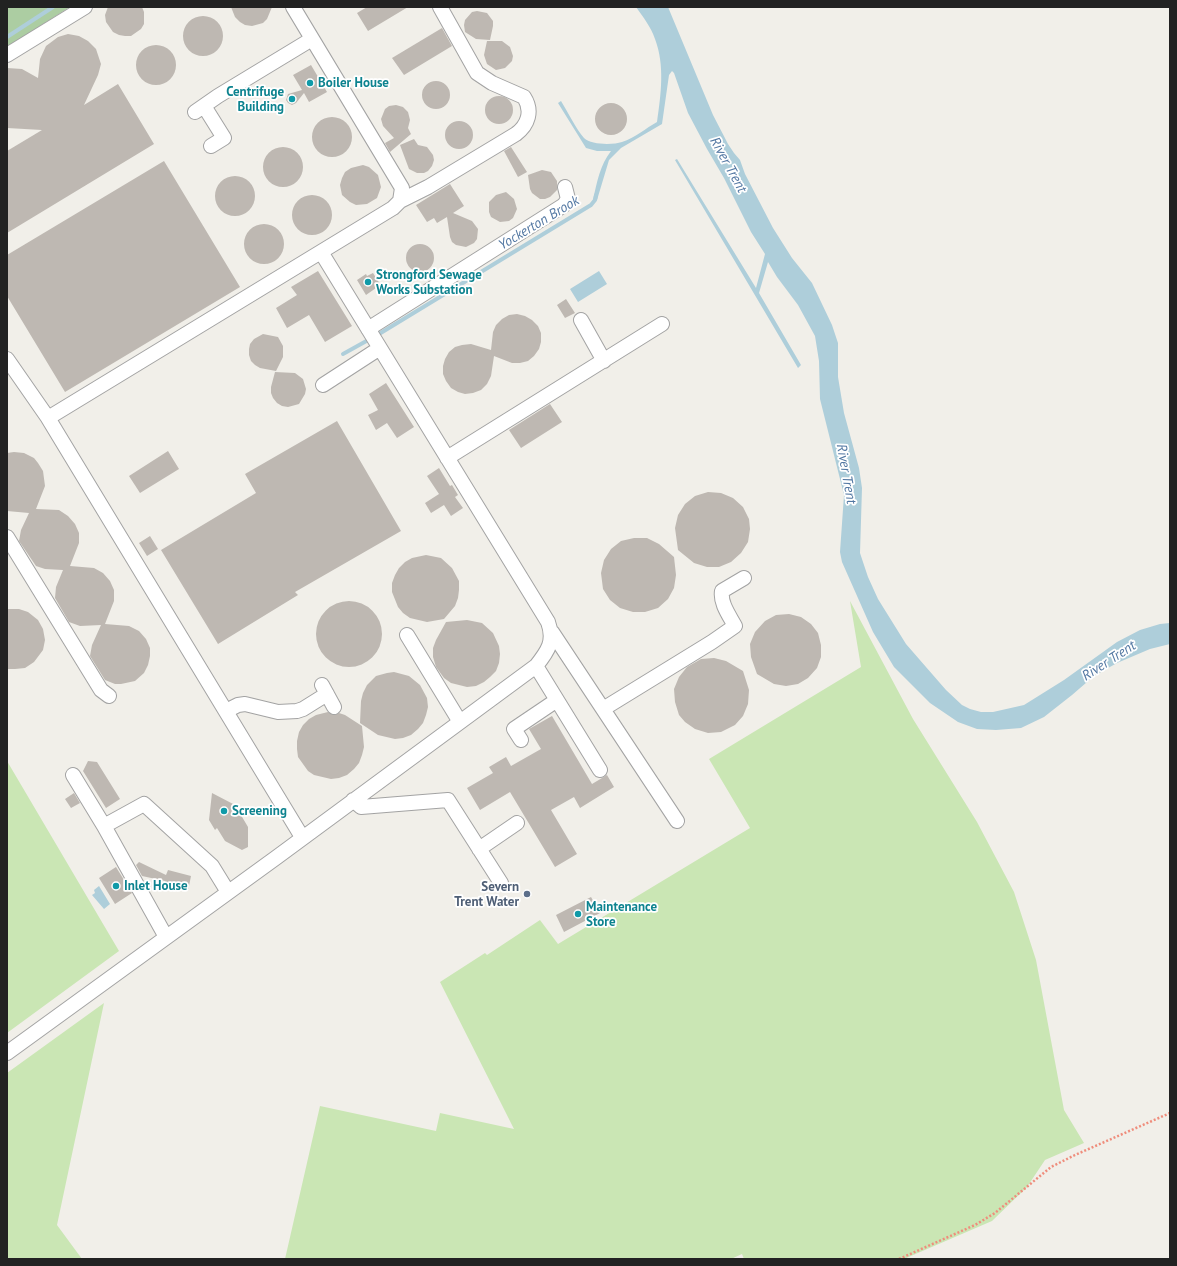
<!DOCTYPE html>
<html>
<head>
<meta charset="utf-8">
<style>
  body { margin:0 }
  #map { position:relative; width:1177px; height:1266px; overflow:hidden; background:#f1efe9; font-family:"PT Sans",sans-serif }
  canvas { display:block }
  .frame { position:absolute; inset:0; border:8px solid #222; pointer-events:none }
</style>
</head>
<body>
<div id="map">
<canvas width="1177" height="1266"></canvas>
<div class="frame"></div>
</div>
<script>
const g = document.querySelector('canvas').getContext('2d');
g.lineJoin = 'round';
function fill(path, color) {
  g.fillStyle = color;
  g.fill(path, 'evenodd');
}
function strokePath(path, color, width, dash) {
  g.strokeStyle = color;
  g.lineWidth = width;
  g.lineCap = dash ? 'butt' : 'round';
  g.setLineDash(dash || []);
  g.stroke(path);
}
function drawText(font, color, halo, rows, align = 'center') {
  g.font = font + ' "PT Sans",sans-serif';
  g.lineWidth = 3.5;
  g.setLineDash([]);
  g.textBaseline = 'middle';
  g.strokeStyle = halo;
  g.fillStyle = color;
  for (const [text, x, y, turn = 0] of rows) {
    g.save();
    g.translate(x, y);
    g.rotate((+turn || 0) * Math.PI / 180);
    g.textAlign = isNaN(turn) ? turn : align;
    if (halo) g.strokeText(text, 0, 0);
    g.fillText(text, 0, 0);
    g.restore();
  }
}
const grass = new Path2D(`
  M850 601 913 719 977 822 1014 892 1036 960 1064 1110 1084 1143 1045 1160 1027 1187 992 1221 904 1259H744L742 1254 731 1259H285L320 1106 436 1131 440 1113 514 1129 440 982 485 953 487 955 540 920 558 944 750 828 709 759 861 667Z
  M7 761 119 951 7 1033Z
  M104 1003 57 1225 82 1259H7V1073Z`);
const forest = new Path2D(`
  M7 7H70L7 47Z`);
const water = new Path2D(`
  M636 7H668L713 115 728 144 734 153 740 160 745 174 773 228 792 258 812 283 832 325 838 343V377L844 413 859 468 862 488 860 553 868 577 878 599 906 644 946 690 962 705 970 709 981 712H993L1024 705 1064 680 1117 642 1140 630 1160 624 1170 623V644L1150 649 1117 663 1094 676 1072 695 1044 717 1021 728 996 730 977 729 958 722 930 703 894 667 873 632 842 562 840 552 844 495 820 399 819 361 815 336 798 305 777 277 768 262 759 293 801 365 798 368 675 160 677 159 756 288 765 254 751 232 724 178 707 149 688 113 674 73 672 71 669 75 662 124 621 148 609 160 597 200H593C597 182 600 165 611 151H597L586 148 558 103 561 101C568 112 576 129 584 138 591 145 613 145 622 142 635 138 646 128 657 122 661 95 665 65 655 39 651 27 643 17 636 7Z
  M599 271 607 284 578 302 570 289Z
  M99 886 110 904 104 909 92 895 95 893 94 890Z`);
const stream = new Path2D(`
  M7 37 53 7
  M379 334 591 205 595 200 596 195
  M343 354 370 339`);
const building = new Path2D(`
  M108 7H142L144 12V24L141 29 131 36H125L119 35 113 32 106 22 105 15Z
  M231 7H272L267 19 263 23 252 26 245 25 240 22 235 17Z
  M367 7H408L368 31 357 13Z
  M477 11 487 13 493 21V26L490 40 476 39 465 32 464 25 465 20 472 12Z
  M183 36a20 20 0 1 1 40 0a20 20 0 1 1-40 0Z
  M442 28 452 46 404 75 392 58Z
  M68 34 79 36 88 41 96 49 101 64 98 75 84 105 118 84 154 144 7 233V151L42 130 7 128V68L22 69 38 78 40 59 46 46 58 37Z
  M487 41H502L510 47 513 56 512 61 505 68 496 70 487 64 484 55Z
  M136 65a20 20 0 1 1 40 0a20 20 0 1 1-40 0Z
  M311 65 327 92 309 102 304 93 296 103 292 105 288 103 286 100 288 94 302 90 293 75Z
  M422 95a14 14 0 1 1 28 0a14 14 0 1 1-28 0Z
  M485 110a14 14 0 1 1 28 0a14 14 0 1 1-28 0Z
  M595 119a16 16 0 1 1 32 0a16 16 0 1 1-32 0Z
  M396 105 403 107 408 112 410 120 408 128 411 134 390 152 385 143 394 138 383 126 381 119 385 109 389 106Z
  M312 137a20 20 0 1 1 40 0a20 20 0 1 1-40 0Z
  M445 135a14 14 0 1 1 28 0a14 14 0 1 1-28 0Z
  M414 139 418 145 427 147 433 155 434 160 432 166 428 171 424 173H417L409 169 400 145Z
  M511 147 527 172 518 177 504 151Z
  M263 167a20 20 0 1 1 40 0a20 20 0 1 1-40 0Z
  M164 161 240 287 65 392 7 296V255Z
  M363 165 369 167 378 175 381 187 377 198 367 204 356 205 350 202 342 195 340 185 342 178 345 172 351 168Z
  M542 170 551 172 557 181V190L550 197 545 199H540L532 193 530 189 528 175Z
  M215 196a20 20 0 1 1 40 0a20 20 0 1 1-40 0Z
  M450 184 464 206 453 213 472 221 478 229 477 239 474 243 466 247 456 245 452 242 450 237 447 217 437 223 434 218 427 222 416 205Z
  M506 192 514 199 517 209 513 218 509 221 500 222 491 217 489 212V202L496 195Z
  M292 215a20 20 0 1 1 40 0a20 20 0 1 1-40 0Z
  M244 244a20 20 0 1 1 40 0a20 20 0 1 1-40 0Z
  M406 258a14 14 0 1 1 28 0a14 14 0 1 1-28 0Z
  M318 271 352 326 325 342 309 315 287 328 276 308 297 295 291 287Z
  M373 273 380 284 375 287 376 288 366 295 357 280 366 274 367 276Z
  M566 299 575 313 565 318 557 305Z
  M517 314 525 316 532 320 538 326 541 333V342L539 349 534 356 528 361 520 363H512L494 356 491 376 487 384 481 390 473 393 465 394 458 392 451 388 446 381 443 374V366L445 359 449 352 455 347 462 345 471 344 491 350 493 332 496 325 502 319 509 315Z
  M263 334 278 337 283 346V357L276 371 260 368 255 365 251 361 249 355V349L250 344 254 339Z
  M275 372 295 373 303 379 306 389 305 394 299 404 288 407 282 406 277 403 273 398 271 393V387Z
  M386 383 414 427 397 438 387 423 376 430 368 415 378 410 369 394Z
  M550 404 562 422 521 448 509 430Z
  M337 421 401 531 295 592 298 595 218 644 161 550 256 493 245 474Z
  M168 451 179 469 140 493 129 476Z
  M14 452 24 453 34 458 38 463 43 471 45 486 36 509 59 510 68 516 75 524 79 533V543L70 566 94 568 103 573 110 581 114 590V601L105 624 129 626 139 631 146 639 150 648V656L148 665 144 673 135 681 121 684H115L105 680 90 656 92 645 101 625 80 626 69 622 55 598 56 587 63 570 45 569 36 566 19 541 21 530 29 513 7 511V453Z
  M439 468 450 486 452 485 458 495 455 497 463 508 451 516 444 505 431 513 425 503 439 494 427 476Z
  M708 492 721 493 733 498 743 507 749 519 750 529 748 542 741 553 731 562 719 567H707L694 563 678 550 675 528 678 515 685 504 695 496Z
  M150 536 158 549 147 556 139 543Z
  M634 538H647L659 544 674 557 676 575 674 588 668 599 658 608 645 612H633L620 608 610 600 603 589 601 573 604 560 611 549 621 541Z
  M426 555 441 558 452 568 459 581V590L458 598 455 606 444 619 427 622 410 618 403 613 398 607 392 592V583L395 575 399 568 405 562 412 558Z
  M316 634a33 33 0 1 1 66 0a33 33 0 1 1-66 0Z
  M7 609H19L28 612 38 620 43 629 45 640 43 650 34 662 25 668 15 669H7Z
  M789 614 801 617 811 624 818 633 821 645V657L817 668 808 678 798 684 786 686 774 684 757 674 751 657 750 644 755 632 765 621 776 615Z
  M467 620 482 623 493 633 499 646 500 654 499 663 496 671 490 677 484 682 476 686 467 687 451 683 444 678 436 667 433 657V648L436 640 446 622Z
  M714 658 726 661 743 671 749 690 748 704 743 716 735 725 721 732 708 733 695 729 685 722 679 715 675 702 674 689 679 677 687 667 701 659Z
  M394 672 409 676 420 685 427 698 428 707 426 715 423 723 418 729 411 735 403 738 395 739 378 735 360 723 361 701 363 693 367 685 376 676 387 673Z
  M328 712 333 715 339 713 345 715 362 726 364 747 362 755 359 763 354 769 347 775 339 778 331 779 314 775 308 771 298 757 297 749V741L299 732 303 725 309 719 316 715Z
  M552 716 592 784 607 775 614 787 580 808 574 797 551 810 577 854 555 867 510 792 480 810 467 788 493 773 489 767 506 757 511 766 541 749 529 729Z
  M88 761 97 762 120 799 106 808 83 771Z
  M74 793 80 803 71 808 65 799Z
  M212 793 235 805 248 827V847L242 850 225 841 217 828 215 830 209 820Z
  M139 862 166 875 168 870 191 876 188 891 164 885 165 881 142 876 136 865Z
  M116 867 132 893 115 904 99 878Z
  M591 897 600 913 564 932 556 915Z`);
const path = new Path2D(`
  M899 1259 975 1225 995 1213 1051 1167 1075 1155 1170 1113`);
const minor = new Path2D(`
  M7 55 85 7
  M204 106 224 138 211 146
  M195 112 218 96 312 39
  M400 201 428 187 516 134C528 125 533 111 524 97L492 83 477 73 440 7
  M581 320 604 361
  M368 329 564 205 568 199 565 187
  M7 359 48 418 302 837
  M323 385 380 348
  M48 418 393 208 400 201 402 188 293 7
  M447 458 662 324
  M7 537 101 690 109 696
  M552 632 677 821
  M407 635 460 722
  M536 666 600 770
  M322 685 334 707
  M603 709 712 642 735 626C729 615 720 603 722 591L744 578
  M226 711 238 705 245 704 278 712 297 711 303 709 327 694
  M521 740 514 729 557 700
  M73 775 104 826
  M353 800 361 807 448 800 501 883
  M479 849 517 823
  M166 937 104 826 144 804 212 866 228 892
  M7 1053 277 857 536 666C548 651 555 641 548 622L321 252`);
const markers = [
  [310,83,4,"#0f9aa8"],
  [292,99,4,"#0f9aa8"],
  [368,282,4,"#0f9aa8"],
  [224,811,4,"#0f9aa8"],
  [116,886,4,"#0f9aa8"],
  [527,894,4,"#5c6f8a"],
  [578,914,4,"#0f9aa8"]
];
const cultureNames = [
  ["Boiler House",318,83],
  ["Centrifuge",284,92,"right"],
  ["Building",284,107,"right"],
  ["Strongford Sewage",376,275],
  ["Works Substation",376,290],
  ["Screening",232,811],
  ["Inlet House",124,886],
  ["Maintenance",586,907],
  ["Store",586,922]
];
const serviceNames = [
  ["Severn",519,887],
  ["Trent Water",519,902]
];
const waterNames = [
  ["River Trent",728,165,61],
  ["Yockerton Brook",539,223,-31],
  ["River Trent",846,474,80],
  ["River Trent",1109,661,-33]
];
fill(grass, '#cae6b4');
fill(forest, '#accda2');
fill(water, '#aeceda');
strokePath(stream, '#aeceda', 4);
fill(building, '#beb8b2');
strokePath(minor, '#a3a3a3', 16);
strokePath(path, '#ef8d7c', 2.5, [2, 2]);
strokePath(minor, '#fff', 14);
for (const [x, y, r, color] of markers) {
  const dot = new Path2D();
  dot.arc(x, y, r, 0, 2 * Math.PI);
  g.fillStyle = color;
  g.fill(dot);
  strokePath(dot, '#fff', 1.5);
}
drawText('bold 13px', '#0d838f', '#fff', cultureNames, 'left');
drawText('bold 13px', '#4e5e75', '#fff', serviceNames, 'right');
drawText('italic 14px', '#5277a2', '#fff', waterNames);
</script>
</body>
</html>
